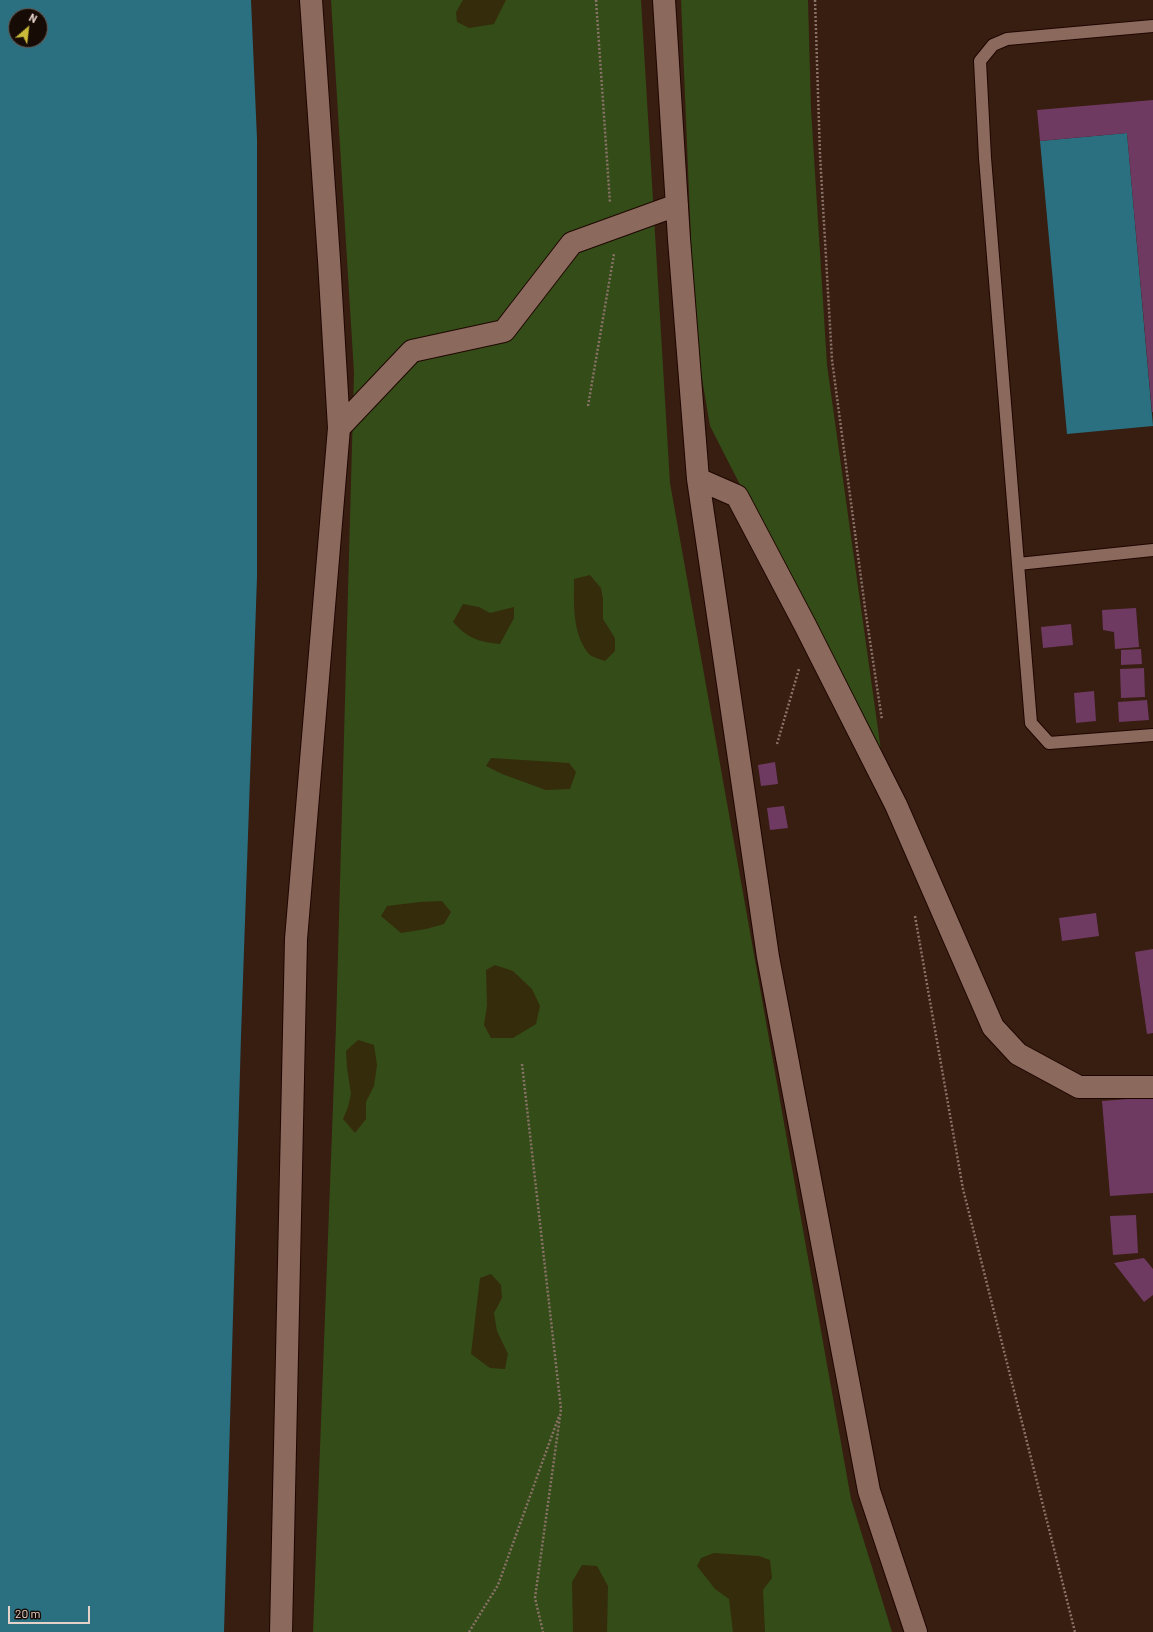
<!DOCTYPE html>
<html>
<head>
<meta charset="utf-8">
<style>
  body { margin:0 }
  #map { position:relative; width:1153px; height:1632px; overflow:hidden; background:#381d11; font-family:Barlow,sans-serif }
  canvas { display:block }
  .north { position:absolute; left:8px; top:8px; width:40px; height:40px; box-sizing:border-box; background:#170b06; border:1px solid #695a54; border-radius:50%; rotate:28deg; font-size:11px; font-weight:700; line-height:16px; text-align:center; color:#e4d1c9 }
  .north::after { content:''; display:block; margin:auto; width:14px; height:18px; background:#caba3a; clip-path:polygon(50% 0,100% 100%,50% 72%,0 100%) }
  .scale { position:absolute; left:8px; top:1606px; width:82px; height:18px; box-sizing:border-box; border:2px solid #e4d1c9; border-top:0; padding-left:5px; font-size:12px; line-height:14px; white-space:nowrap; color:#e4d1c9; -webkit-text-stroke:3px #170b06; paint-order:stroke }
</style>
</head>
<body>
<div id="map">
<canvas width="1153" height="1632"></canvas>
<div class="north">N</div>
<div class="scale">20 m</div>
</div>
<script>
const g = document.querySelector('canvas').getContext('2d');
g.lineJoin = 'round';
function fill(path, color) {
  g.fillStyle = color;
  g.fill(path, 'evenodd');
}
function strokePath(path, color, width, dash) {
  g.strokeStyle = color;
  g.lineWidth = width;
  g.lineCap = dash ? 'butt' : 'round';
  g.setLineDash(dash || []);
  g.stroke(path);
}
const green = new Path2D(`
  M331 0H641L670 483 851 1499 892 1632H313L336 1026 354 373Z
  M681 0H808L811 109 827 365 883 765 710 426 695 337Z`);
const sand = new Path2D(`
  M463 0H506L494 24 469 28 457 22 456 12Z
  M590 575 601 588 603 599V619L615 638V651L605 661C600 659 591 657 588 653 572 632 574 604 574 579Z
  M463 604 479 607 490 613 514 607V618L500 644C479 642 467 638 453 622Z
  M491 758 569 763 576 772 570 789 546 790 502 774 486 766Z
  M442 901 451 912 444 924 426 929 401 933 381 916 387 906 420 902Z
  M495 965 513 971 532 989 540 1006 536 1024 513 1038H491L484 1025 487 1005 486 970Z
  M358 1040 374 1045 377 1065 374 1086 366 1102V1119L355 1133 343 1119 348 1107 351 1094 347 1068 346 1051Z
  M491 1274 501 1285 502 1298 494 1313 497 1331 508 1354 505 1369 490 1368 471 1354 480 1278Z
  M714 1553 759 1556 770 1560 772 1578 763 1590 765 1632H733L729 1599 715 1589 697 1566 701 1558Z
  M582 1565 597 1566 608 1586 607 1632H573L572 1582Z`);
const water = new Path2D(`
  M0 0H251L257 139V577L241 1036 224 1632H0ZM16 16H40V40H16Z
  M1127 133 1153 426 1067 434 1040 141Z`);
const building = new Path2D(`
  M1153 100V412H1152L1127 133 1040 141 1037 110Z
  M1136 608 1139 647 1115 649 1114 632 1103 630 1102 610Z
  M1071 624 1073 645 1043 648 1041 627Z
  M1141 649 1142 664 1121 665V650Z
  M1144 668 1145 697 1121 698 1120 669Z
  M1094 691 1096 721 1076 723 1074 693Z
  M1147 700 1149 720 1119 722 1118 702Z
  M775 762 778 784 761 786 758 765Z
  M784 806 788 828 770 830 767 808Z
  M1096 913 1099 936 1062 941 1059 918Z
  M1153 949V1033L1147 1034 1135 952Z
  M1153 1097V1193L1110 1196 1102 1101Z
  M1136 1215 1138 1253 1113 1255 1110 1216Z
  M1144 1258 1153 1269V1295L1144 1302 1114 1263Z`);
const path = new Path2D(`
  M596 0 610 203
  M815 0 820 155 832 360 865 608 882 720
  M588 406 614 254
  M777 744 799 669
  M915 916 963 1189 1075 1632
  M522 1064 561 1409 535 1598 543 1632
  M469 1632 498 1585 559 1416`);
const lane = new Path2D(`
  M1153 26 1007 39 993 45 980 61 985 158 1031 723 1049 743 1153 735
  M1018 564 1153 550`);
const street = new Path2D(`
  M664 0 679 239 698 479 768 957 869 1491 916 1632
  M339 428 412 351 504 331 572 243 677 205
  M698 479 737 496 805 625 896 805 993 1027 1018 1054 1079 1087H1153
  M281 1632 296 939 339 428 329 260 311 0`);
fill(green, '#344c17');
fill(sand, '#342c0b');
fill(water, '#2a7080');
fill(building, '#6e3a62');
strokePath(lane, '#1e0600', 14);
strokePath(street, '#1e0600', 24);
strokePath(path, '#897268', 2.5, [2, 2]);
strokePath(lane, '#8b6a5d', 12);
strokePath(street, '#8b6a5d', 22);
</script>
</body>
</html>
